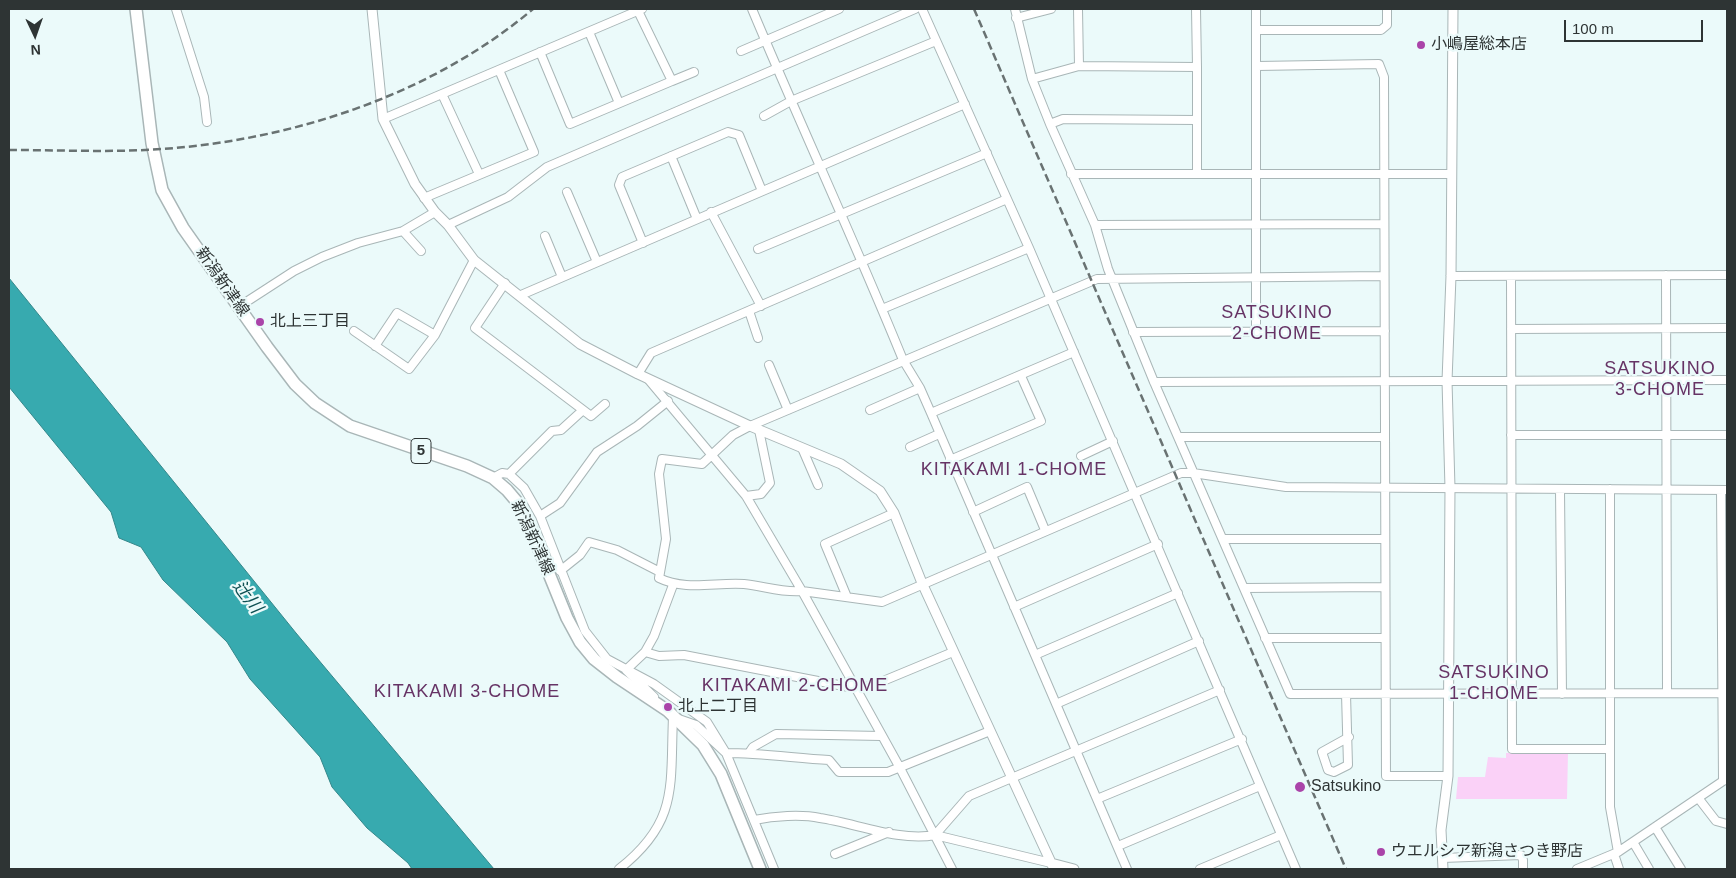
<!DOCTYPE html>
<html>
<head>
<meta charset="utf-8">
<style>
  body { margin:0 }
  #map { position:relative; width:1736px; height:878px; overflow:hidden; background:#ebfafa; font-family:Arial,sans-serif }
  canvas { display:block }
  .frame { position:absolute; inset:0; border:10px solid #2e3434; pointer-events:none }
  .north { position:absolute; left:10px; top:10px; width:50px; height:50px; -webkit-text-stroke:4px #ebfafa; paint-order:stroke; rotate:177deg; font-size:14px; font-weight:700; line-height:20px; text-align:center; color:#2e3434 }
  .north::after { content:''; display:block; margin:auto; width:18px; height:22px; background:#2e3434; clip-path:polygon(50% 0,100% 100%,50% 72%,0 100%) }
  .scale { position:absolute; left:1564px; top:20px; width:139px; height:22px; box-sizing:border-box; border:2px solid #2e3434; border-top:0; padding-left:6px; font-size:15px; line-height:18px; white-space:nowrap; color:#2e3434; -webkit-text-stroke:4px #ebfafa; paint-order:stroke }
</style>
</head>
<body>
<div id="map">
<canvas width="1736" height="878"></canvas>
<div class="frame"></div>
<div class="north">N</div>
<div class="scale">100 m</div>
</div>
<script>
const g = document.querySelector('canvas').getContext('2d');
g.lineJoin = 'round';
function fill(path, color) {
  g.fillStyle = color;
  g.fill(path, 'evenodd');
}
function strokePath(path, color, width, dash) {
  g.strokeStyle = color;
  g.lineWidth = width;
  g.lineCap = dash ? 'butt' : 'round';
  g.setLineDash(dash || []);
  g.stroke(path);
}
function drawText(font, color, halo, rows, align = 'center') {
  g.font = font + ' Arial,"Noto Sans JP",sans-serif';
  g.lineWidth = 4.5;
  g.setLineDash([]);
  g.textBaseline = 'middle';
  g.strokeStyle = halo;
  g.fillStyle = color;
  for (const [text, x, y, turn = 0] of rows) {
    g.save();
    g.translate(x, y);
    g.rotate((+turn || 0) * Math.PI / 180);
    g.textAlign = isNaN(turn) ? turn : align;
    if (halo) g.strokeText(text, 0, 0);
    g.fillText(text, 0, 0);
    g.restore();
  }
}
const green = new Path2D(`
  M1506 753H1568L1567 799H1456L1458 777H1485L1488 757 1506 758Z`);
const water = new Path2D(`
  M9 278 296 633 494 869H412L408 863 367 828 332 787 320 757 250 679 227 642 163 580 141 547 119 538 111 512 9 387Z`);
const minor = new Path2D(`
  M176 9 204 97 207 122
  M752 9C801 126 855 242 903 360L920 388 931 413 1127 869
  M922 9 1029 248 1296 869
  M1015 9 1032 79 1079 66 1197 67 1196 9
  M1078 9 1079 66
  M1256 9V332
  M1016 18 1051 9
  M1257 30H1381L1387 25V9
  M589 32 619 103
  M741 51 839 9
  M540 52 570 124 672 81 638 11
  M1257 66 1379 64 1384 77 1386 776H1448
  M1197 67V174
  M1032 79 1050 124
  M672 81 694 72
  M442 94 479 174
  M764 116 791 101 936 41
  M383 119 642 9
  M1197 120 1063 119 1050 124 1095 225 1108 269 1154 382 1290 694 1722 693
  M671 156 697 219
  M1071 174H1451
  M567 192 597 262
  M424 198 534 152 499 70
  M711 212 761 306
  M448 225 508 197 547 167 915 9
  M1095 225 1384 224
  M403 231 421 251
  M545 236 562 277
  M643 243 619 185 622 177 728 132 739 135 762 191
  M758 249 987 153
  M1666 275 1667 693
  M1384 276 1097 279 750 426 733 435 702 464 662 459 659 474 666 539 659 578C685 591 716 582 744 584 764 586 782 593 802 591L882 602 1181 473H1193L1286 487 1727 490
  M1451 276 1727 275
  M1511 276 1512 749H1610V489
  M505 283 475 328 591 416 605 404
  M521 295 965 104
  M240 306 294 271 322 257 358 243 403 231 435 212
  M882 309 1029 248
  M749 311 758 338
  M1511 329 1727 328
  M354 331 409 369 435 335 474 260
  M1133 332 1385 331
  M375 346 397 313 435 335
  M769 365 788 410
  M638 374 651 353 1007 199
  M648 379 746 496 802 591 900 768 952 869
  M1154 382 1727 380
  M870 410 920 388
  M931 413 1074 352
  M1511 435H1727
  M1179 437H1385
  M910 447 939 434
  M802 448 818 485
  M1081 456 1113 441
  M950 460 1041 421 1021 376
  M509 474 552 431 561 430 583 410
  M493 478 502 473 509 474 524 488 540 516 585 631 607 659 654 684 707 722 726 753 774 869
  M1560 490 1562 694
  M1721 490 1723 781
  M746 496 761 494 770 483 759 430
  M973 512 1027 487 1045 530
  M540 516 560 503 597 452 637 426 668 401
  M1224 539H1385
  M560 571 580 555 589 542 617 550 660 572
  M1244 588 1385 587
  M847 597 825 544 894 513
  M1014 607 1158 544
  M1265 638H1385
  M645 652 659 656 684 655 854 688 871 686 953 652
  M1035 655 1178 593
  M1346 694 1348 765 1334 772 1328 770 1322 752 1349 737
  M654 697 626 670 645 652 654 636 673 585
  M1056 704 1199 641
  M1610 749V807L1618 852
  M749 753 753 747 776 734 881 736
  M1097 799 1242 739
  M1699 799 1716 821 1727 824
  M754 820C774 816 801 814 820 818 855 823 900 842 935 835L1051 863
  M1655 827 1681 869
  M935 835 969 796 1220 690
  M1633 842 1649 869
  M1118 846 1260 786
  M835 854 889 832
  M1614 854 1619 869
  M1443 858 1521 855 1523 860V869
  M619 869C679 822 670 786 673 717L696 725 726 753C760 753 795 758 829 760L839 772H888L990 731
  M1200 869 1281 835
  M1577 869 1618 852 1726 779`);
const tertiary = new Path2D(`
  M372 9 383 119 415 184 435 212 448 225 474 260 580 344 638 374 750 426 841 464 880 491 894 513 922 583 1054 869
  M1051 863 1074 869
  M1443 869 1441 830 1448 776 1450 488 1447 381 1451 276 1453 9`);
const primary = new Path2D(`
  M136 9 152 143 162 190 183 228 267 347 295 384 315 403 350 426 467 466 493 478 507 490 518 503 530 527 567 618 580 642 594 659 617 677 668 711 703 745 721 774 760 869`);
const rail = new Path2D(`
  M974 9 1346 869
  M9 150C64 150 120 153 175 148 301 137 435 92 533 9`);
const markers = [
  [1421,45,5,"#aa44a9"],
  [260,322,5,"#aa44a9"],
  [668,707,5,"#aa44a9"],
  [1300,787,6,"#aa44a9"],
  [1381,852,5,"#aa44a9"]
];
const shields = [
  [421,451,20]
];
const shieldNames = [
  ["5",421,451]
];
const poiNames = [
  ["小嶋屋総本店",1431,45],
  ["北上三丁目",270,322],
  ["北上二丁目",678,707],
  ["Satsukino",1311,787],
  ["ウエルシア新潟さつき野店",1391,852]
];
const streetNames = [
  ["新潟新津線",222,282,55],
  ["新潟新津線",532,538,65]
];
const neighbourhoodNames = [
  ["SATSUKINO",1277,313],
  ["2-CHOME",1277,334],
  ["SATSUKINO",1660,369],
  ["3-CHOME",1660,390],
  ["KITAKAMI 1-CHOME",1014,470],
  ["SATSUKINO",1494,673],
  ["1-CHOME",1494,694],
  ["KITAKAMI 2-CHOME",795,686],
  ["KITAKAMI 3-CHOME",467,692]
];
const waterNames = [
  ["辻川",247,597,53]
];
fill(green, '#fad1f7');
fill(water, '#37aaaf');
strokePath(water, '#34878a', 1);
strokePath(minor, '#a9b6b7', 10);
strokePath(tertiary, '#a9b6b7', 11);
strokePath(primary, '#a9b6b7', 14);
strokePath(minor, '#fff', 8);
strokePath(tertiary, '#fff', 9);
strokePath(primary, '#fff', 11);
strokePath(rail, '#697272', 2.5, [8, 4]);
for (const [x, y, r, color] of markers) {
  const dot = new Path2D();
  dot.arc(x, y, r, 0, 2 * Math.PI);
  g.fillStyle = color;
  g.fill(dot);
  strokePath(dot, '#ebfafa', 2);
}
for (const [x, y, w] of shields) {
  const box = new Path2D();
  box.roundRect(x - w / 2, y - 12.5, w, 25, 4);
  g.fillStyle = '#ebfafa';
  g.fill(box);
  strokePath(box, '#2e3434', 1);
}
drawText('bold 15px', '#2e3434', null, shieldNames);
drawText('16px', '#2e3434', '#ebfafa', poiNames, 'left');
drawText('16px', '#2e3434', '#ebfafa', streetNames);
g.letterSpacing = '1px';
drawText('18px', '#663365', '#ebfafa', neighbourhoodNames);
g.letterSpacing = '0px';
drawText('italic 18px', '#0e5053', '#ebfafa', waterNames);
</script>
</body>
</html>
